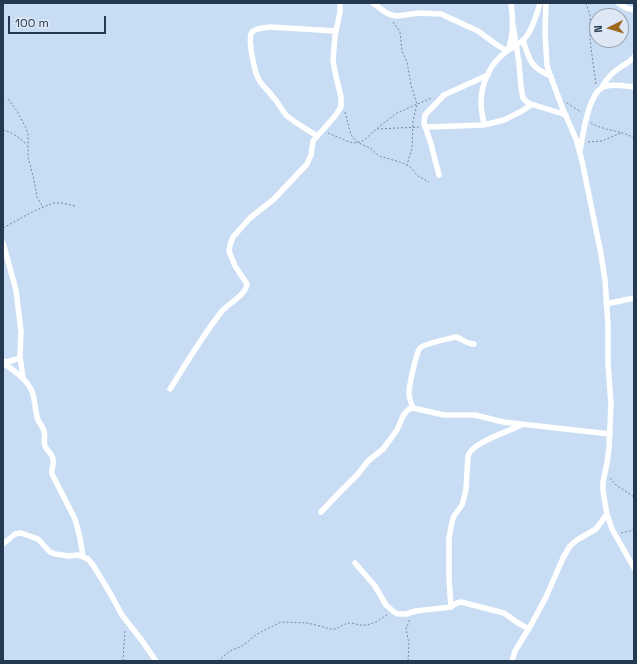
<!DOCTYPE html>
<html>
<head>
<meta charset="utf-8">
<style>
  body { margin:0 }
  #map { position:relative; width:637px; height:664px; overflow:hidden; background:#c8ddf4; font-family:"Space Grotesk",sans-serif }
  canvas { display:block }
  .frame { position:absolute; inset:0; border:4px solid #243950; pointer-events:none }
  .north { position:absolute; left:589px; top:8px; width:40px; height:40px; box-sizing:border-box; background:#dee8f4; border:1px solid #94a2b2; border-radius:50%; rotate:265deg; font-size:11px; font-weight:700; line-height:16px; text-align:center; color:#243950 }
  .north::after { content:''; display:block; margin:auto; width:14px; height:18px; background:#9c691f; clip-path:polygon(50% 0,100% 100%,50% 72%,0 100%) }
  .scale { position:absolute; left:8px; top:16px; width:98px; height:18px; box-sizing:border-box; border:2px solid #243950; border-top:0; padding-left:5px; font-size:12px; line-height:14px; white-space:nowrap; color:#243950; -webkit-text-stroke:3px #dee8f4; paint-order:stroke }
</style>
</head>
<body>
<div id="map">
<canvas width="637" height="664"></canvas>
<div class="frame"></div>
<div class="north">N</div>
<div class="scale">100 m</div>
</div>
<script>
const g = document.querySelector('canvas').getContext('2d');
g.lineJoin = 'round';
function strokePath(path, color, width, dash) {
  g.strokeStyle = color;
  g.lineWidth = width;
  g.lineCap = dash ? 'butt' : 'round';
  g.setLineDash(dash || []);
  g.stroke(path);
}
const path = new Path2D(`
  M586 3 590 15V40L596 85
  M393 22 400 32 402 51 407 62 411 85 417 104 413 121 412 148 407 165
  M8 99 17 111 26 128 28 134V157L34 180 37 197 43 207
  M567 103 581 112
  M345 112 351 135 355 140 359 143 370 148 379 156 403 163 409 166 418 176 429 182
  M591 123C604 131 621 130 634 138
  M377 129 420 127
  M3 130C12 132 20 138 27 145
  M328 133 349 142 357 143 360 142 364 140 380 126 397 113 431 98
  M588 142 602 141 621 133
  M3 228 32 212 53 203H62L75 206
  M610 478 616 485 634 497
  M621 533 630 531 634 529
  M123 661 125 630
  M218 661 230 651 240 647 246 643 257 634 281 622 307 623 316 625 330 629H336L347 623H352L359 625H367L376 622 387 615
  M408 661 409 644 406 629 410 619`);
const street = new Path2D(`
  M373 3 385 12 391 15 397 16 419 13 441 14 478 31 497 45 507 51
  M546 3 545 33 547 65 549 72 562 107 576 139 582 161 601 254 605 280 608 325V363L611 404 609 448 607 463 603 482V490L605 503 607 514 612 529 634 568
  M618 3 626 8 634 10
  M513 25 519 63 521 87 523 98 528 103 566 115
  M523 40C529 60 531 68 551 76
  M508 50C514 34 513 19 511 3
  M602 87C606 80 610 74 618 69 623 65 629 63 634 57
  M484 125C483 117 481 110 481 103 481 84 490 63 506 52 512 47 521 44 526 37 533 28 537 14 540 3
  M425 127 484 125 504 120 522 111 531 105
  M317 136C307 129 295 123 286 115 281 109 278 102 273 97 269 91 263 87 259 80 255 74 247 38 252 32 256 28 264 28 270 27L336 31
  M580 151C583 136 588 90 606 86 615 84 625 86 634 87
  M439 175 431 144 424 123 425 115 444 95 488 75
  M3 243 16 290 21 331 20 356 23 378
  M606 304 634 298
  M3 361 7 362 20 358
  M3 363C16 372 32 382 34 399 35 406 36 413 38 420 40 424 43 427 44 431 46 436 43 441 45 446 47 451 52 453 53 459 54 465 51 469 52 474L75 519 80 538 83 556
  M170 389C187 362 203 335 222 311 229 303 246 295 247 284L235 266 229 251 230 245 233 237 250 218 274 199 307 164 311 155 313 141 335 116 341 107V97L335 72 333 60 335 36 340 12V3
  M413 408C411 403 409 398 409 393 409 386 416 353 420 348 426 343 448 339 456 337 463 339 465 344 474 344
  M321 512 340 492 358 474 368 461 383 449 397 430 403 416 406 412 409 409 413 408 444 415H475L503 422 610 434
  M3 544 15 534 21 533 38 539 50 552 55 554 69 556 78 555 88 559 93 565 110 593 122 615 143 642 156 661
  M355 563 375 586 386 605 394 612 398 614H406L416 611 451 607 457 603 461 602 504 613 518 623 529 629
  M451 607 449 579V538L452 522 454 516 462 505 464 498 466 489 468 456C470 452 471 450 474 448 486 438 507 432 521 425
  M512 661 515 651 531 625 546 597 563 558 570 546 577 540 596 529 607 514`);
strokePath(path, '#73889f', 1, [2, 2]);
strokePath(street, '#fff', 5.5);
</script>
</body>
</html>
